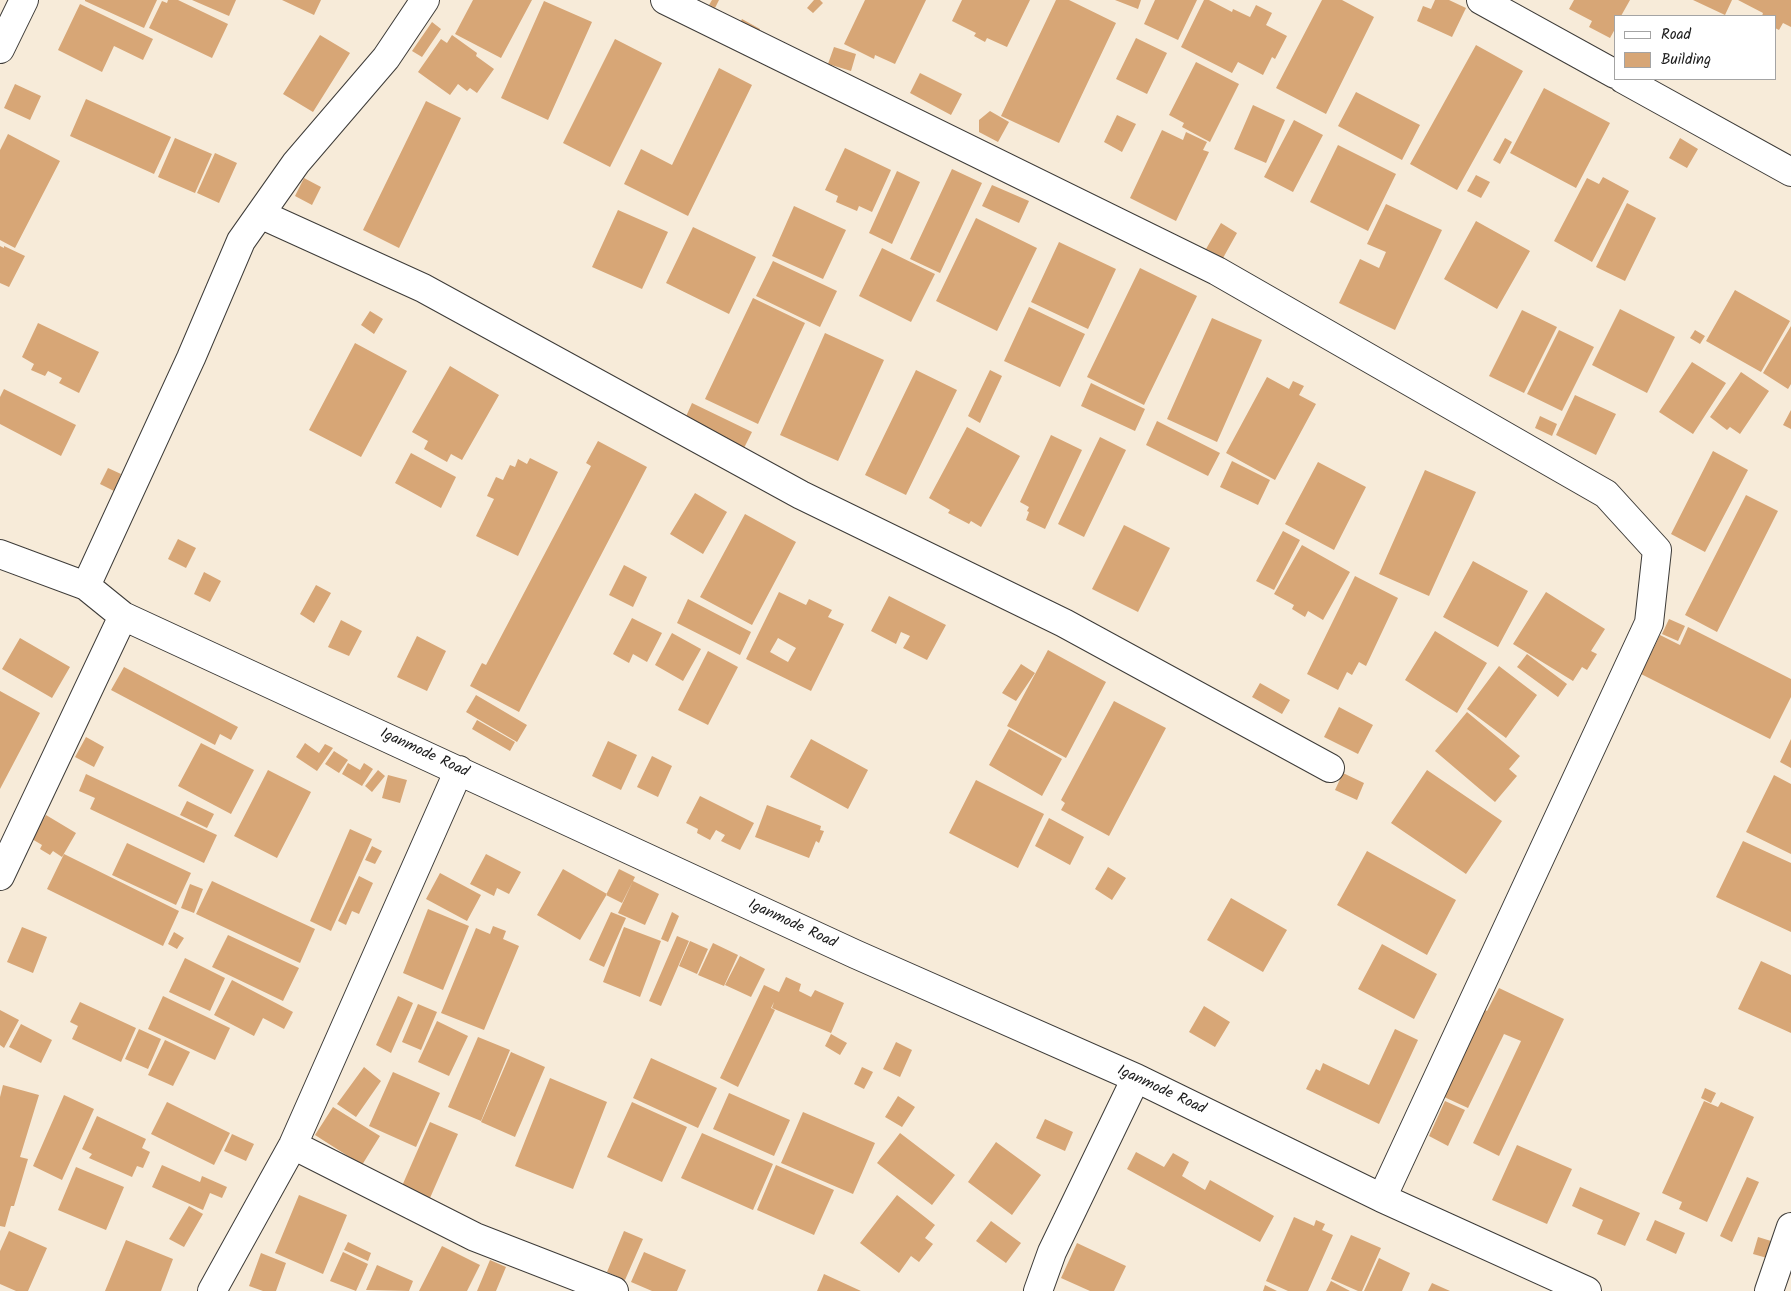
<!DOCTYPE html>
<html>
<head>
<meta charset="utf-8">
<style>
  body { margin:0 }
  #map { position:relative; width:1791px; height:1291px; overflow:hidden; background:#f7ebd9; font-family:Kalam,sans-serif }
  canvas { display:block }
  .legend { position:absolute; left:1614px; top:15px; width:162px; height:65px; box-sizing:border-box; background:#fff; border:1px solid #a4a4a4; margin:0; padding:6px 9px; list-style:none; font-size:15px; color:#1c1c1c }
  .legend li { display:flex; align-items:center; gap:10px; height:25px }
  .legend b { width:25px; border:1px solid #a4a4a4 }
</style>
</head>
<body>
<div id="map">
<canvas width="1791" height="1291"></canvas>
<ul class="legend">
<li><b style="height:6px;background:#fff"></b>Road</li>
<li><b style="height:14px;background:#d7a676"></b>Building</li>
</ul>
</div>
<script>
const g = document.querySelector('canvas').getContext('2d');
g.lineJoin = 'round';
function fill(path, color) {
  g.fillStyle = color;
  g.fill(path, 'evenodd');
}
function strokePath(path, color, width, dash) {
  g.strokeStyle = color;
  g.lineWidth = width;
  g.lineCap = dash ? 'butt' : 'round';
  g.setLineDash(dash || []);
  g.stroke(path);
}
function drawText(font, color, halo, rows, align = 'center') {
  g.font = font + ' Kalam,sans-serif';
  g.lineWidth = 4;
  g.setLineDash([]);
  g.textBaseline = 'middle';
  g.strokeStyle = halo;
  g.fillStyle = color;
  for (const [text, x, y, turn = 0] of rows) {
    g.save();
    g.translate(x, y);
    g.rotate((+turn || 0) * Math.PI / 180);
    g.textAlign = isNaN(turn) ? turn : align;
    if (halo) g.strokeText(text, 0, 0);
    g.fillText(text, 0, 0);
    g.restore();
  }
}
const building = new Path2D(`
  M85 0H157L144 28 85 1Z
  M168 0H178L228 24 212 58 149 28 162 1 167 3Z
  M192 0H236L229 16Z
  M282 0H321L314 15Z
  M473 0H532L501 58 455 34Z
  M712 0H719L715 8 709 5Z
  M814 0H820L823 3 813 13 807 8Z
  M865 0H926L895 64 875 55 874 59 844 44Z
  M962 0H1030L1007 47 987 38 985 42 974 36 976 33 952 21Z
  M1056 0H1069L1116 23 1059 143 1001 116Z
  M1115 0H1141L1138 9Z
  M1155 0H1197L1178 40 1144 24Z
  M1204 0H1209L1232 12 1233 9 1250 17 1256 5 1272 13 1266 25 1287 36 1275 59 1272 57 1263 75 1238 62 1232 73 1181 47Z
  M1322 0H1342L1374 17 1326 114 1276 88Z
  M1435 0H1449L1466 8 1452 37 1417 21 1423 6 1431 9Z
  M1574 0H1630L1621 16H1615V29L1610 38 1589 27 1592 21 1569 9Z
  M1693 0H1732L1725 15Z
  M1738 0H1791V27L1783 23 1779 30 1775 28V16H1762L1763 13Z
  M544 1 592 22 548 120 501 98Z
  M80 4 153 39 143 60 114 46 102 72 58 50Z
  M742 19 760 29 758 35 739 25Z
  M432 22 441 29 422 57 412 51Z
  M320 35 350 53 313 112 283 94Z
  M452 35 477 53 476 56 494 69 477 93 470 88 467 91 458 84 450 95 418 72 441 39 447 43Z
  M1136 38 1167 53 1147 94 1116 79Z
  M615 39 662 63 610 167 563 143Z
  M1476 45 1523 71 1457 190 1410 164Z
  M834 47 856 54 851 71 828 64Z
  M1196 62 1239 84 1210 142 1182 127 1184 123 1169 115Z
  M719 68 752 85 688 216 624 184 641 149 672 165Z
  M920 73 962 94 951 115 910 93Z
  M15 84 41 96 30 120 4 108Z
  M1544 88 1610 123 1576 188 1510 153Z
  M1356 92 1420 125 1402 160 1338 126Z
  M86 99 171 137 154 174 70 136Z
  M426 101 461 118 399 248 363 230Z
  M1253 105 1285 120 1266 163 1234 149Z
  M990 111 1009 122 998 142 979 132V120Z
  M1117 115 1136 124 1122 152 1104 142Z
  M1294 120 1323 135 1293 192 1264 177Z
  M1162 130 1183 140 1186 132 1207 142 1203 150 1209 152 1176 221 1130 198Z
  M8 134 60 161 15 248 0 240V150Z
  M175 138 212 154 195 193 158 177Z
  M1505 138 1512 142 1500 164 1493 160Z
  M1680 138 1698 149 1687 168 1669 158Z
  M1338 145 1396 174 1368 231 1310 202Z
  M845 148 891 170 872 212 859 206 857 211 836 202 838 196 825 190Z
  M215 153 237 163 219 203 197 193Z
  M952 169 982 183 940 273 910 259Z
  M897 171 920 182 892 244 869 233Z
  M1476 175 1490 182 1481 198 1467 191Z
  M1603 177 1629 191 1592 262 1554 241 1587 178 1599 184Z
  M304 178 321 187 312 205 295 196Z
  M992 185 1029 201 1019 223 982 206Z
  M1627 203 1656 218 1625 281 1596 267Z
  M1386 204 1442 230 1395 330 1339 303 1360 259 1379 268 1386 252 1367 244Z
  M794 206 846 230 823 279 772 256Z
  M618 210 668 232 642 289 592 267Z
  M976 218 1037 248 997 331 936 301Z
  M1476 221 1530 251 1497 309 1444 279Z
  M1221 223 1237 233 1223 258 1206 249Z
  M693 227 756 257 729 314 666 283Z
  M1059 242 1116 269 1088 329 1031 302Z
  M0 246 4 248V246L25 256 9 287 0 283Z
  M882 248 935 274 911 322 859 296Z
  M773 261 837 291 820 327 756 296Z
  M1140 268 1197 296 1144 405 1087 377Z
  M1735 290 1790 321 1761 372 1706 341Z
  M753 298 805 323 758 424 705 399Z
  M1029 307 1085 334 1060 387 1004 361Z
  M1620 309 1675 337 1647 393 1592 365Z
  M1522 310 1557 327 1524 393 1489 376Z
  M370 311 383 319 374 334 361 325Z
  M1212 318 1262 340 1217 442 1167 419Z
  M38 323 99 352 79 393 59 383 62 378 48 371 45 376 31 370 34 364 22 357Z
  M1791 326V384L1788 389 1763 373Z
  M1559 330 1594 347 1562 411 1527 394Z
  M1695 330 1705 336 1700 344 1690 338Z
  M825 333 884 360 838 461 780 435Z
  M355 343 407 371 361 457 309 430Z
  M1692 362 1726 383 1693 434 1659 412Z
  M450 366 499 395 462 460 451 454 447 462 424 449 428 441 412 432Z
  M916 370 957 390 906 495 865 475Z
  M990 370 1002 376 980 423 968 416Z
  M1741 372 1769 391 1740 434 1730 427 1727 430 1710 417Z
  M1267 377 1289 389 1293 381 1304 386 1299 395 1316 404 1275 480 1226 453Z
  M1091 383 1145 409 1135 431 1081 406Z
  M4 389 76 425 61 456 0 424V397Z
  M1575 395 1616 414 1596 455 1556 435Z
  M692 403 752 432 743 450 684 421Z
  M1791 410V429L1783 425Z
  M1540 416 1557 424 1552 436 1535 428Z
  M1157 421 1220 453 1208 476 1146 445Z
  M967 427 1020 456 981 527 971 521 969 524 948 513 950 510 929 498Z
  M1051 435 1082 450 1045 529 1026 520 1029 512 1027 511 1029 507 1020 502Z
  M1100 437 1126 450 1084 537 1058 524Z
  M598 441 647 467 519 712 470 686 482 663 486 665 591 466 586 463Z
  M1713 451 1748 470 1705 552 1671 534Z
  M411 453 456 477 441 508 395 483Z
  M530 458 558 472 518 556 476 536 494 499 487 496 496 477 503 480 510 465 515 467 518 459 527 464Z
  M1232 461 1270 480 1258 505 1220 487Z
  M1318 462 1366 487 1334 550 1285 524Z
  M108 468 121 474 114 491 100 484Z
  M1425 470 1476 492 1429 596 1379 574Z
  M695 493 727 512 703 554 670 534Z
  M1746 495 1778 511 1717 632 1685 615Z
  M745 514 796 542 752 625 700 597Z
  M1124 525 1170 548 1138 612 1092 589Z
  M1283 531 1300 540 1274 590 1256 581Z
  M178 539 196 548 186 568 168 559Z
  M1302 545 1350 572 1323 620 1308 611 1305 617 1292 609 1294 605 1274 594Z
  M1473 561 1528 591 1498 647 1443 617Z
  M624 565 647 577 633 607 609 595Z
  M204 572 221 581 210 602 194 594Z
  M1355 576 1398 598 1366 666 1359 662 1352 675 1347 672 1338 690 1307 674Z
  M316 585 331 593 314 623 300 614Z
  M779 592 806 605 809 599 832 610 828 617 844 624 811 691 746 659ZM778 638 796 648 788 662 770 652Z
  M1546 592 1605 629 1591 651 1597 654 1587 670 1582 667 1573 681 1513 644Z
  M889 596 946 625 927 660 903 648 910 636 901 632 896 644 871 631Z
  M688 599 751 632 740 655 677 623Z
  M632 618 662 633 647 662 633 654 629 663 613 654Z
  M1669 619 1685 626 1678 641 1662 634Z
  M341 620 362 631 349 656 328 647Z
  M1688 627 1791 679V697L1770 739 1641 674 1660 635 1680 645Z
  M1435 631 1487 663 1457 713 1405 680Z
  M672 633 701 649 683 681 655 665Z
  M417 636 446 651 427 691 397 677Z
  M20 638 70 667 52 698 2 669Z
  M1048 650 1106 682 1066 758 1007 726Z
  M708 651 738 667 708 725 678 710Z
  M1527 654 1567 684 1558 697 1517 667Z
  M1021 664 1035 673 1016 701 1002 693Z
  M1499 666 1537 695 1506 738 1467 709Z
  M124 667 238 727 231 740 220 734 215 745 111 690Z
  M1260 683 1290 700 1282 714 1252 697Z
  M0 691 40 713 0 789Z
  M476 695 527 725 517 742 466 712Z
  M1114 701 1166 728 1109 836 1061 810 1065 803 1061 800Z
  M1339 707 1373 725 1358 754 1324 737Z
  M1467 712 1520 756 1509 769 1517 776 1495 802 1435 751Z
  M477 720 515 742 510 751 472 729Z
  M1009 729 1062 759 1042 796 989 765Z
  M86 737 104 747 94 767 75 757Z
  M811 739 868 770 848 809 790 777Z
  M1791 739V768L1780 762Z
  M608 741 637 755 621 790 592 776Z
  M201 743 254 770 231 814 178 786Z
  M305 743 319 753 325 744 333 748 317 771 296 757Z
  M334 751 348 760 339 773 325 764Z
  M652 756 672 766 658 797 637 787Z
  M348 763 360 770 364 763 373 769 362 786 342 774Z
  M268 770 311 792 277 858 234 836Z
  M378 770 385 776 372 792 365 786Z
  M1427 770 1502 821 1466 874 1391 823Z
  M1343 773 1364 783 1357 800 1335 790Z
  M86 774 217 835 204 863 90 809 95 798 79 791Z
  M388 775 407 780 400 803 382 798Z
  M1774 775 1791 784V854L1746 832Z
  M976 780 1044 814 1018 868 949 833Z
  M700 796 754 823 740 850 721 841 725 835 716 830 710 840 697 833 698 829 686 823Z
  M187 801 214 814 207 828 180 815Z
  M767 805 821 826 820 830 824 831 819 843 816 841 809 858 755 837Z
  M46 815 76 833 62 857 53 851 50 855 40 849 42 845 32 839Z
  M1049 818 1084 837 1070 865 1035 846Z
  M350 829 372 839 331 931 310 921Z
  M1743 841 1791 863V932L1716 897Z
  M127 843 191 873 176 905 112 875Z
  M372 846 382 851 375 864 365 860Z
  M1367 851 1456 900 1427 955 1337 905Z
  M64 854 179 911 163 946 47 889Z
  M486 854 521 872 509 894 497 888 494 896 470 884Z
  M1108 867 1126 878 1112 900 1095 889Z
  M563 869 607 894 580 940 537 915Z
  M619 869 635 877 622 903 606 895Z
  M440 873 481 895 467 921 426 899Z
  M359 876 373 883 359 914 352 911 346 925 338 921Z
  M212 881 315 929 300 963 196 914Z
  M633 881 659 894 645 925 618 913Z
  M190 884 203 889 194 913 181 908Z
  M1231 898 1287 930 1263 972 1207 940Z
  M428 909 469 926 443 990 403 973Z
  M611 912 626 918 604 967 589 960Z
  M672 912 679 916 668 942 661 939Z
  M493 926 506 931 503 939 519 946 484 1030 441 1013 476 928 490 934Z
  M22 927 47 937 33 973 7 962Z
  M624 927 661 941 640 997 603 982Z
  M174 932 184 938 177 949 168 944Z
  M228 935 299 968 283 1001 212 967Z
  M677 936 689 941 661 1006 649 1001Z
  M690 941 708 949 697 974 679 966Z
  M713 943 738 955 724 986 698 975Z
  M1382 944 1437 974 1414 1019 1358 989Z
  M740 956 765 969 751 997 725 985Z
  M185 958 225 978 210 1011 169 992Z
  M1761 961 1791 975V1033L1738 1009Z
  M786 977 801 984 799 991 811 997 815 990 844 1003 831 1033 772 1008 774 1002 771 1008 775 1010 738 1087 720 1078 764 985 779 992Z
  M232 980 293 1012 284 1029 263 1018 254 1036 214 1015Z
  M1499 988 1564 1019 1499 1156 1473 1143 1521 1041 1504 1034 1468 1108 1442 1096 1483 1009 1487 1011Z
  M163 996 230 1028 215 1060 148 1029Z
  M398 996 413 1003 391 1053 376 1045Z
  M80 1002 136 1028 121 1062 72 1039 78 1026 70 1022Z
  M418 1004 437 1012 421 1050 402 1042Z
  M1204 1006 1230 1022 1215 1047 1189 1032Z
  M0 1010 19 1020 4 1048 0 1045Z
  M437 1021 468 1036 449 1076 418 1062Z
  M21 1024 52 1040 41 1063 9 1047Z
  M139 1029 161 1039 148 1069 125 1059Z
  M1395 1029 1418 1040 1379 1124 1306 1089 1316 1069 1320 1071 1323 1063 1369 1085Z
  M831 1034 847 1043 840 1055 825 1046Z
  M478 1037 510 1050 481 1121 448 1107Z
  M165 1040 190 1052 173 1086 148 1075Z
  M896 1042 912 1050 900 1077 883 1069Z
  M511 1052 545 1067 515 1137 481 1122Z
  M651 1058 717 1088 698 1128 633 1098Z
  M364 1067 381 1081 356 1117 337 1104Z
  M862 1067 873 1072 864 1089 854 1084Z
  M393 1072 440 1093 416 1147 369 1126Z
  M550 1078 607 1102 573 1189 515 1166Z
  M3 1085 39 1095 20 1157 28 1159 14 1206H11L5 1227 0 1226V1097Z
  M1705 1088 1716 1093 1711 1103 1701 1098Z
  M729 1093 790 1120 774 1156 713 1129Z
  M64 1095 94 1109 62 1180 33 1166Z
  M898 1096 915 1107 902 1127 885 1117Z
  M1445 1101 1465 1110 1448 1146 1429 1136Z
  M1704 1101 1718 1107 1721 1102 1754 1117 1707 1222 1679 1209 1682 1202 1662 1193Z
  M167 1102 230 1133 214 1165 151 1134Z
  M632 1102 687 1127 662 1182 607 1157Z
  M333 1107 380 1136 362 1165 315 1135Z
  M803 1112 875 1143 853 1194 781 1163Z
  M97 1116 146 1139 142 1148 150 1152 143 1168 137 1166 132 1177 89 1158 92 1154 82 1149Z
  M1045 1119 1073 1132 1065 1151 1036 1138Z
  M430 1122 458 1134 430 1198 402 1186Z
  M702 1133 773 1164 753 1210 681 1178Z
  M900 1133 955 1175 932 1205 877 1163Z
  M232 1134 254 1144 246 1161 224 1151Z
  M996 1142 1041 1175 1012 1215 968 1182Z
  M1517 1145 1572 1169 1547 1224 1492 1200Z
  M1136 1152 1164 1167 1173 1153 1189 1162 1182 1176 1205 1190 1210 1180 1274 1216 1260 1242 1127 1169Z
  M162 1165 200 1182 202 1176 227 1187 222 1198 210 1193 203 1210 152 1187Z
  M776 1165 834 1190 814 1235 757 1210Z
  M76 1167 124 1187 106 1230 58 1210Z
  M1747 1177 1759 1182 1732 1242 1720 1236Z
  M1580 1187 1640 1213 1625 1246 1597 1234 1603 1220 1572 1206Z
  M299 1195 347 1215 323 1274 275 1253Z
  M897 1195 935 1225 925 1238 933 1244 919 1262 911 1256 899 1273 860 1243Z
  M189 1206 203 1214 184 1247 169 1239Z
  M1294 1217 1314 1226 1316 1220 1325 1224 1322 1230 1333 1235 1308 1291H1288L1266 1281Z
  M1655 1220 1685 1233 1676 1254 1646 1240Z
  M991 1221 1021 1243 1006 1263 976 1241Z
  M9 1231 47 1248 28 1291H16L0 1284V1251Z
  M624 1231 643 1239 625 1280 607 1272Z
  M1351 1235 1381 1248 1362 1291H1358L1331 1279Z
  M1758 1237 1771 1241 1767 1258 1753 1254Z
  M126 1240 173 1259 161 1291H105Z
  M348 1242 371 1253 368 1261 344 1250Z
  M1077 1243 1126 1266 1114 1291H1090L1061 1278Z
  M442 1246 480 1265 467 1291H419Z
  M343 1252 368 1264 356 1291 330 1281Z
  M644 1252 686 1270 677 1291H652L631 1282Z
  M261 1253 286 1263 276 1291H263L249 1286Z
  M1379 1258 1410 1273 1402 1291H1364Z
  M490 1260 506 1267 496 1291H477Z
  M377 1265 413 1281 409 1291 366 1290Z
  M824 1274 861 1291H817Z
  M1331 1281 1350 1291H1326Z
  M1432 1283 1450 1291H1428Z
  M1265 1285 1277 1291H1263Z`);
const street = new Path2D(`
  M665 0 1217 271 1606 494 1657 550 1649 623 1382 1198
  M1481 0 1615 74
  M0 49 24 0
  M1623 79 1791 172
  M260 214 423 288 801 495 1064 623 1330 768
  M0 554 86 586 123 616 855 954 1136 1078 1382 1198 1587 1291
  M86 586 191 358 241 241 296 163 386 58 425 0
  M0 876 123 616
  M293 1145 475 1237 614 1291
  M212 1291 293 1145 459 770
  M1038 1291 1052 1252 1136 1078
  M1769 1291 1791 1227`);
const streetNames = [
  ["Iganmode Road",424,754,25],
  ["Iganmode Road",792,925,25],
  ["Iganmode Road",1161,1091,25]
];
fill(building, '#d7a676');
strokePath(street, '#3d3b38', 30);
strokePath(street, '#fff', 28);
drawText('15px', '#1c1c1c', '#fff', streetNames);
</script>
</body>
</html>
